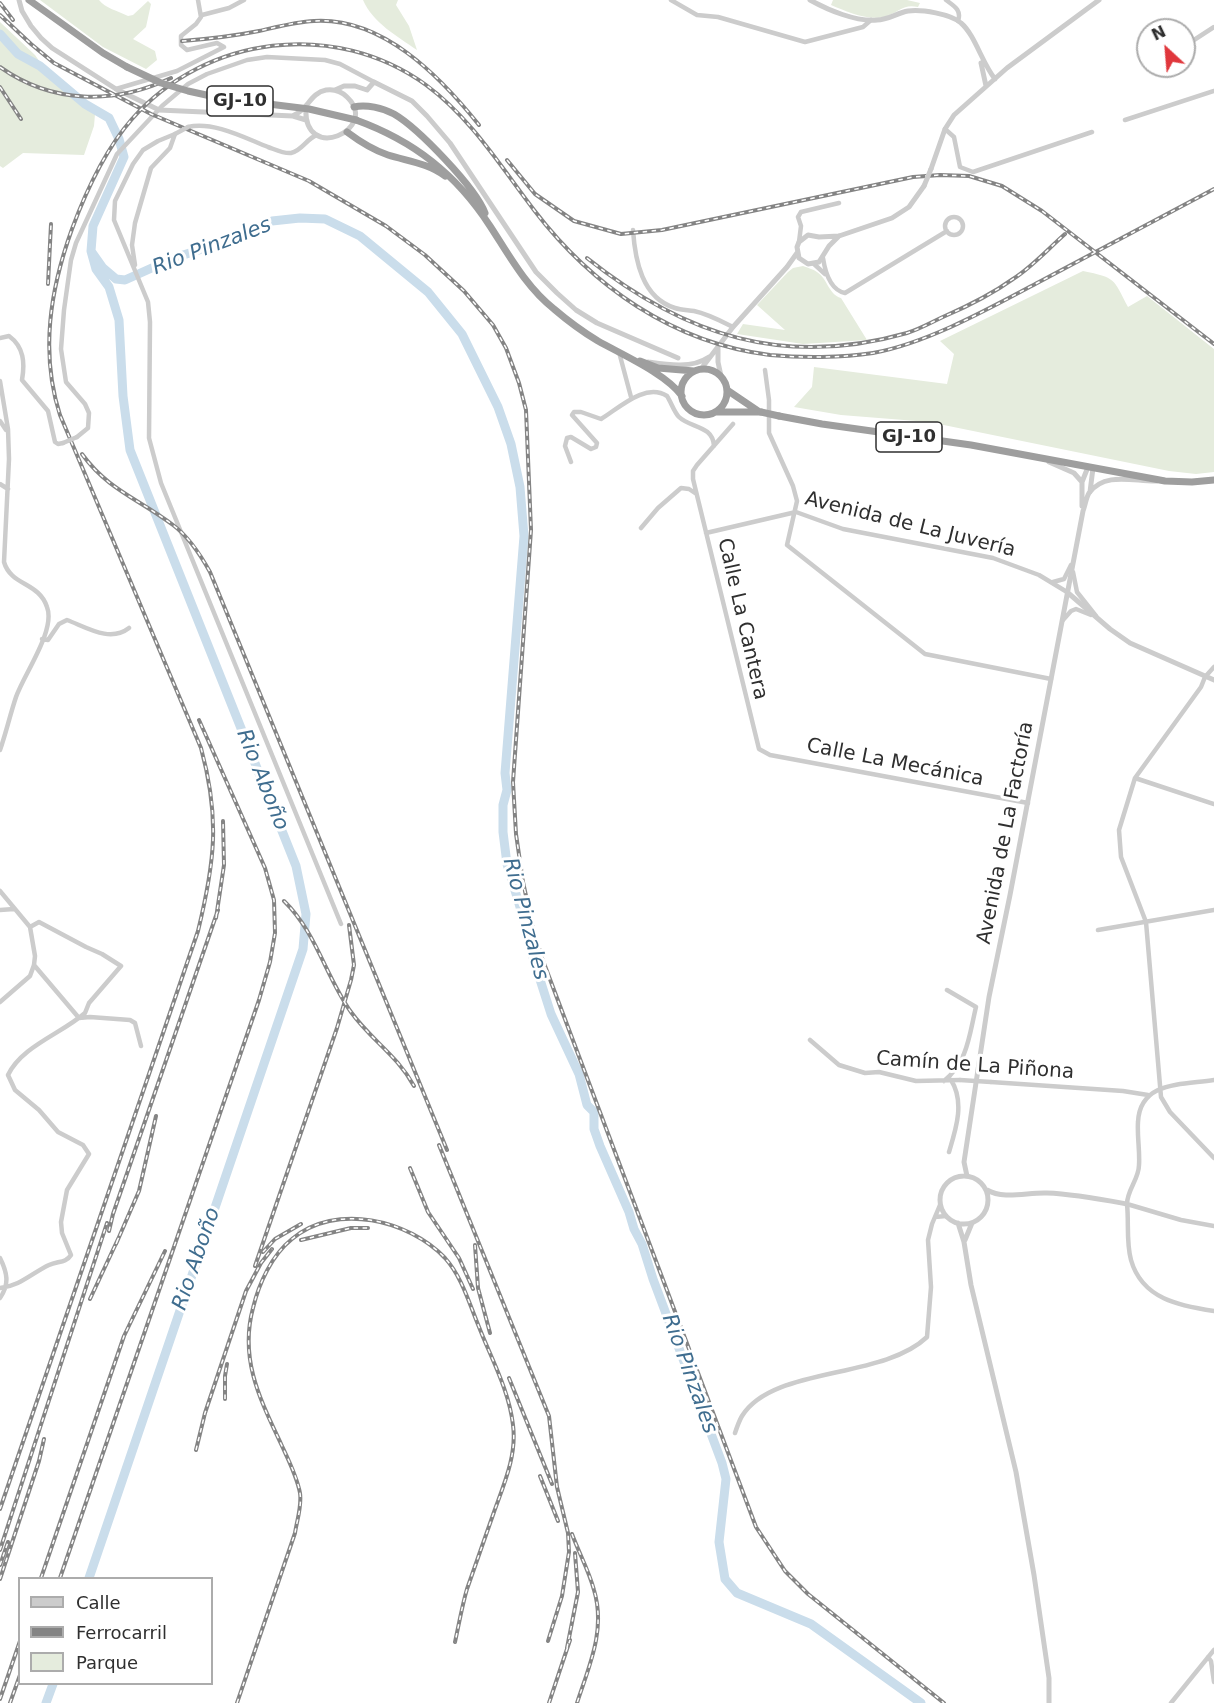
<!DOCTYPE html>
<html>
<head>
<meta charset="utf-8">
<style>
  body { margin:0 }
  #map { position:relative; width:1214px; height:1703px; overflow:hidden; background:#fff; font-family:"DejaVu Sans",sans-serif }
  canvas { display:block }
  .legend { position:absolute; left:18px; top:1577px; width:195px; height:108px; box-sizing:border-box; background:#fff; border:2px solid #acacac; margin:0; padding:8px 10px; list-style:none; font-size:18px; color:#2f2f2f }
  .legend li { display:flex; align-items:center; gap:12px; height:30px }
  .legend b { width:30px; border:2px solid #acacac }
  .north { position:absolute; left:1136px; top:18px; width:60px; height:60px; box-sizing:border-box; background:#fff; border:2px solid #acacac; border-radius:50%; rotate:334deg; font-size:16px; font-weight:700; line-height:24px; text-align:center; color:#2f2f2f }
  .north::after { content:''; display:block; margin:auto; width:21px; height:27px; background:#e0373c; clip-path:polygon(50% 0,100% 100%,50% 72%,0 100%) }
</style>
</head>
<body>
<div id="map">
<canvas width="1214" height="1703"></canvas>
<ul class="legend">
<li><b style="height:8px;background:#ccc"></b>Calle</li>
<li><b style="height:8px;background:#848484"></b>Ferrocarril</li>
<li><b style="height:16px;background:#e5ecdd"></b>Parque</li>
</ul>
<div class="north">N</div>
</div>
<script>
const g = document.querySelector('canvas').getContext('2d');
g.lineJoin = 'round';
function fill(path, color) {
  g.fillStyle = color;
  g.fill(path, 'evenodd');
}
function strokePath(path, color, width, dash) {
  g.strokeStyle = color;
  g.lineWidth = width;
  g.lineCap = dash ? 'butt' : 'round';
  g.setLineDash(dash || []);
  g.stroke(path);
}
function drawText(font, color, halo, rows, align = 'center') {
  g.font = font + ' "DejaVu Sans",sans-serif';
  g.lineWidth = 6;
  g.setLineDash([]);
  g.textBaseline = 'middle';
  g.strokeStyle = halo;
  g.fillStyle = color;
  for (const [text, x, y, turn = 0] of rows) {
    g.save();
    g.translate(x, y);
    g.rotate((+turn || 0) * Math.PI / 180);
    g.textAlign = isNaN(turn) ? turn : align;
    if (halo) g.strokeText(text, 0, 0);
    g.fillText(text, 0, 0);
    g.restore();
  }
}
const green = new Path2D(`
  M40 0H99C105 8 118 11 128 16L133 15 148 1 151 4 146 27 133 39 155 51 157 60 146 69 103 47Z
  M363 0H398L396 5 409 26 417 50C397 36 373 23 363 0Z
  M833 0H907L920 3 918 7C903 4 901 11 887 16 869 22 848 12 831 5Z
  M0 22 35 55 53 81 86 100 95 114 94 126 84 155 23 153 3 168 0 166Z
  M803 266C808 268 813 269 817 272 828 279 828 294 841 298L867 340 803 344 737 334 743 324 785 330 757 305 788 272 793 268Z
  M1083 271C1116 278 1113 278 1128 307L1147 296 1214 349V472L1196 474 1169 471 929 422 841 415 794 407 812 387 814 367 947 384 954 354 940 341Z`);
const river = new Path2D(`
  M0 34 18 54 40 66 85 104 109 118 119 139 124 157 93 226 91 251 96 269 109 287 119 320 123 396 130 450 296 866 306 914 303 949 89 1578
  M91 251 103 268 116 279 125 280 174 258 233 239 272 221 300 218 325 219 360 236 428 292 462 334 498 407 511 444 520 487 524 536 505 773 507 790 503 805V832L507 864 523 917 528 942 551 1014 579 1074 587 1105 594 1112V1129L600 1146 629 1212 634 1229 642 1244 653 1279 722 1463 726 1479 719 1542 725 1579 737 1593 811 1624 921 1703
  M46 1703 53 1684`);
const minor = new Path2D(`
  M671 0 697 15 718 17 805 42 863 27 871 20
  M946 0C954 6 962 10 958 21
  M202 15 229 8 244 0
  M1194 40 1214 27
  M116 89 177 71 224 47 217 43 187 50 181 45V36L196 24 201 17 198 0
  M1125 120 1214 91
  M188 127C213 121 245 138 268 147 274 149 284 154 291 153 302 151 307 138 317 135
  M945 129 954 137 960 167 973 172 1092 132
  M175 134 158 141 143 150 133 164 115 201 114 220 148 302 150 322 149 438 161 483 341 924
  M945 226a9 9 0 1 1 18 0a9 9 0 1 1-18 0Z
  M633 230C635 260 642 298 675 308 681 310 688 310 694 311 708 314 721 321 733 327
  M799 242 801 226 798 217 801 212 839 203
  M823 258C825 271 830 290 845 293L947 231
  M814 264 825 274
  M135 265 132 245 135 223 151 168 170 148 175 134
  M0 338 9 336C24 347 25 363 22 380L48 411 55 442 58 444 63 443
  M619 352 631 397
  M765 370 769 400V433L793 486 797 501 787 545 925 654 1051 679
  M0 381 8 429 9 459 4 562C11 586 39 582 47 607 56 630 24 674 16 697 10 715 6 733 0 750
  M0 421 6 430
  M733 424 697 465 693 471V479L759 749 770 755 1028 803
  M77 437 88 428 89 413 85 404 66 382 61 349 64 310 71 260 76 243 117 154 162 106 188 84 207 74 247 60 267 57 325 60 340 64 374 82
  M571 462 565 446 567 438 571 437 591 449 596 447 597 443 572 415 574 412H581L601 419C618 409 645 382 667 396 671 402 674 412 679 417 690 428 713 425 714 446
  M0 484 8 489
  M641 528 658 508 681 488 689 489 695 493
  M706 533 796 512 843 529 993 558 1039 575 1067 592
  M1073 572 1077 592 1096 616
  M1053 582 1064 579 1071 565
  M1063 620 1071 611 1076 609 1091 615
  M42 639 48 640 59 624 67 620C86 627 110 643 129 628
  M1214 667 1205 677 1201 687 1135 778 1119 830 1121 857 1146 922 1161 1097 1170 1112 1214 1158
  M1135 778 1214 804
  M0 891 30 927 35 956 34 965 30 976 0 1002
  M0 910 14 909
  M1098 930 1214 910
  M34 965 79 1018
  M79 1018 90 1017 130 1020 135 1023 141 1046
  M810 1040 839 1065 865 1073 879 1072 916 1081 960 1080
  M1214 1080C1182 1085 1140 1081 1138 1122 1137 1136 1140 1151 1139 1165 1139 1179 1127 1190 1127 1204 1129 1222 1126 1242 1131 1260 1142 1299 1180 1306 1214 1311
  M944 1081C968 1061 969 1036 976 1007L947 990
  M991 1082 1123 1091 1148 1095
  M949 1152C956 1129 965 1102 951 1080
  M1127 1204 1181 1220 1214 1226
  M935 1217 946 1216
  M0 1258C7 1272 10 1284 0 1298
  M0 1288C20 1286 32 1273 49 1265 58 1261 66 1263 71 1255L62 1233 61 1222 67 1190 89 1154 83 1145 58 1132 39 1110 15 1090 8 1075C22 1046 61 1034 85 1013L89 1003 121 966 102 954 86 947 39 922 30 927
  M735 1433C737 1427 739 1421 742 1416 773 1366 882 1380 927 1337L931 1287 928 1240 932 1224 940 1205
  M1208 1657 1211 1661 1214 1682
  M1171 1703 1214 1650`);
const tertiary = new Path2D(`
  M19 0 22 11 31 26 41 38 52 48 116 89 159 110 293 116 306 120
  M810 0C828 10 856 22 877 20 888 20 897 13 908 11 921 9 951 14 961 23 975 35 982 63 995 79
  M981 63 986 86
  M335 90 344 86H355L367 90 374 82 412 101 427 116 450 143 536 272 557 293 576 310 597 323 678 358
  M294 115C308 110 310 93 326 90 333 89 341 91 347 97 381 129 302 165 306 107
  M931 169 945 129 954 115 1007 68 1099 0
  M839 236 829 246 819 262 808 264 799 258 797 247 799 242 808 235 819 237 839 236 892 218 909 207 924 186
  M718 349V362L721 376
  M648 362C668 365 691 369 709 357
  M701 369 733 327 787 267 797 253
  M1049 462 1074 473 1082 482
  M1090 492 1093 468
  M1082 506V482L1088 467
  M1067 592 1110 629 1130 643 1214 680
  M940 1200a24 24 0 1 1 48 0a24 24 0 1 1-48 0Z
  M967 1176 964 1162 989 997 1010 895 1083 511C1085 506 1086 498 1089 493 1105 471 1135 482 1157 481
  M987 1190C1004 1200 1028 1192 1047 1193 1074 1194 1100 1199 1127 1204
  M958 1223 964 1242 971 1285 1016 1472 1034 1575 1049 1678V1703
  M965 1240 972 1223`);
const trunk = new Path2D(`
  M29 0 103 53 127 67
  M354 107C366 104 383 108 394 114 418 128 476 188 485 213
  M356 120C414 141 456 174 490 226 509 255 526 287 554 309 568 321 583 332 598 341 623 355 666 374 682 396
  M347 132C359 141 373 150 388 155 407 161 428 163 445 176
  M640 361 658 368 694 371
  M681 392a23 23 0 1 1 46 0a23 23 0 1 1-46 0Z
  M727 390 758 411
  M716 412H761
  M779 416 822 424 971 445 1165 481 1192 482 1214 480`);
const rail = new Path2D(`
  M0 3 13 20
  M0 15 31 44 54 63 151 114 309 181 386 226 425 255 464 291 493 325 506 348 519 383 526 410 531 530 513 782 516 834 523 882 533 928 542 958 756 1527 785 1571 808 1594 944 1703
  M182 41C208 39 234 36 259 31 277 27 295 22 314 21 382 17 439 75 479 125
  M0 67C52 104 114 105 171 78
  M0 87 21 119
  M507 160 535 194 574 221 621 234 662 230 913 177 940 175 969 176 1002 186 1042 211 1214 344
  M587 258C685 336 785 368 907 333 920 329 932 322 945 316 968 306 992 294 1013 279 1032 267 1048 249 1065 234
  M48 284 51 224
  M82 454C108 490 139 499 173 525 189 537 200 554 210 572L447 1150
  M284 901C316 932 326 977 351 1012 371 1040 397 1055 414 1086
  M216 918 224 865 223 821
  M439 1145 549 1416 557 1487 568 1533 569 1552 562 1596 548 1641
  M410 1168 428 1212 459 1258 473 1289
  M109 1231 113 1214 218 910
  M301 1240 351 1228H368
  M116 1244 139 1191 156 1116
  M475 1245 478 1288 490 1333
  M263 1252 275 1239 301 1224
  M255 1266 337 1028 351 980 354 965 349 925
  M90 1299 119 1237
  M509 1378 552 1484
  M225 1399V1376L227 1364
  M196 1450 205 1413 246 1291 261 1263 272 1249
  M540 1476 558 1521
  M0 1509 198 931C215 861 220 818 201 748L60 415C40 353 50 290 72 229 86 191 105 150 132 119 206 35 335 19 426 85 471 118 501 167 534 210 592 286 673 343 770 355 801 358 842 358 873 353 928 343 990 308 1039 282 1098 251 1156 220 1214 189
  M572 1534C579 1553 589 1571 594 1590 606 1630 589 1666 577 1703
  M0 1550 107 1223
  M0 1565 8 1542
  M41 1578 124 1336 165 1251
  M60 1578 259 1000 270 962 275 933 274 900 265 868 199 720
  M0 1579 39 1461 44 1439
  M567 1648 578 1592 575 1553
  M0 1699 20 1641
  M10 1703 20 1675
  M237 1703 295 1533C297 1520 302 1506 300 1493 297 1477 289 1461 282 1446 261 1401 239 1360 253 1308 259 1283 272 1255 292 1239 336 1202 409 1220 445 1258 462 1277 469 1303 479 1327 491 1358 509 1390 513 1425 517 1455 504 1484 494 1512 485 1538 476 1563 467 1589 462 1606 459 1624 455 1642
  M549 1703 570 1640`);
const minorBridge = new Path2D(`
  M175 134 188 127
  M63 443 77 437
  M960 1080 991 1082`);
const tertiaryBridge = new Path2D(`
  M924 186 931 169`);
const trunkBridge = new Path2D(`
  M127 67 161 83 188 91 220 98 309 109 356 120
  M761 412 779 416`);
const shields = [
  [240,101,66],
  [909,437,66]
];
const shieldNames = [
  ["GJ-10",240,101],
  ["GJ-10",909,437]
];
const streetNames = [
  ["Avenida de La Juvería",910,525,14],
  ["Calle La Cantera",742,619,77],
  ["Calle La Mecánica",895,763,11],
  ["Avenida de La Factoría",1006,833,-79],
  ["Camín de La Piñona",975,1066,4]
];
const waterNames = [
  ["Rio Pinzales",212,247,-21],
  ["Rio Aboño",262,780,68],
  ["Rio Pinzales",525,919,75],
  ["Rio Aboño",197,1259,-71],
  ["Rio Pinzales",689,1374,70]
];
fill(green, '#e5ecdd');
strokePath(river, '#caddeb', 9);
strokePath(minor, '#ccc', 4.5);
strokePath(tertiary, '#ccc', 5);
strokePath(trunk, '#9e9e9e', 7);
strokePath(rail, '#848484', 4);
strokePath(rail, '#fff', 1.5, [4.5]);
strokePath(minorBridge, '#ccc', 4.5);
strokePath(tertiaryBridge, '#ccc', 5);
strokePath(trunkBridge, '#9e9e9e', 7);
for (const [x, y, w] of shields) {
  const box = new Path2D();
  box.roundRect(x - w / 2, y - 15, w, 30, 4.5);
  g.fillStyle = '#fff';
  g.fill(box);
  strokePath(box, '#2f2f2f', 1.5);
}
drawText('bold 18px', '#2f2f2f', null, shieldNames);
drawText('20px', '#2f2f2f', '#fff', streetNames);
drawText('italic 21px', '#3f6d8f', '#fff', waterNames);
</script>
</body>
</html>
